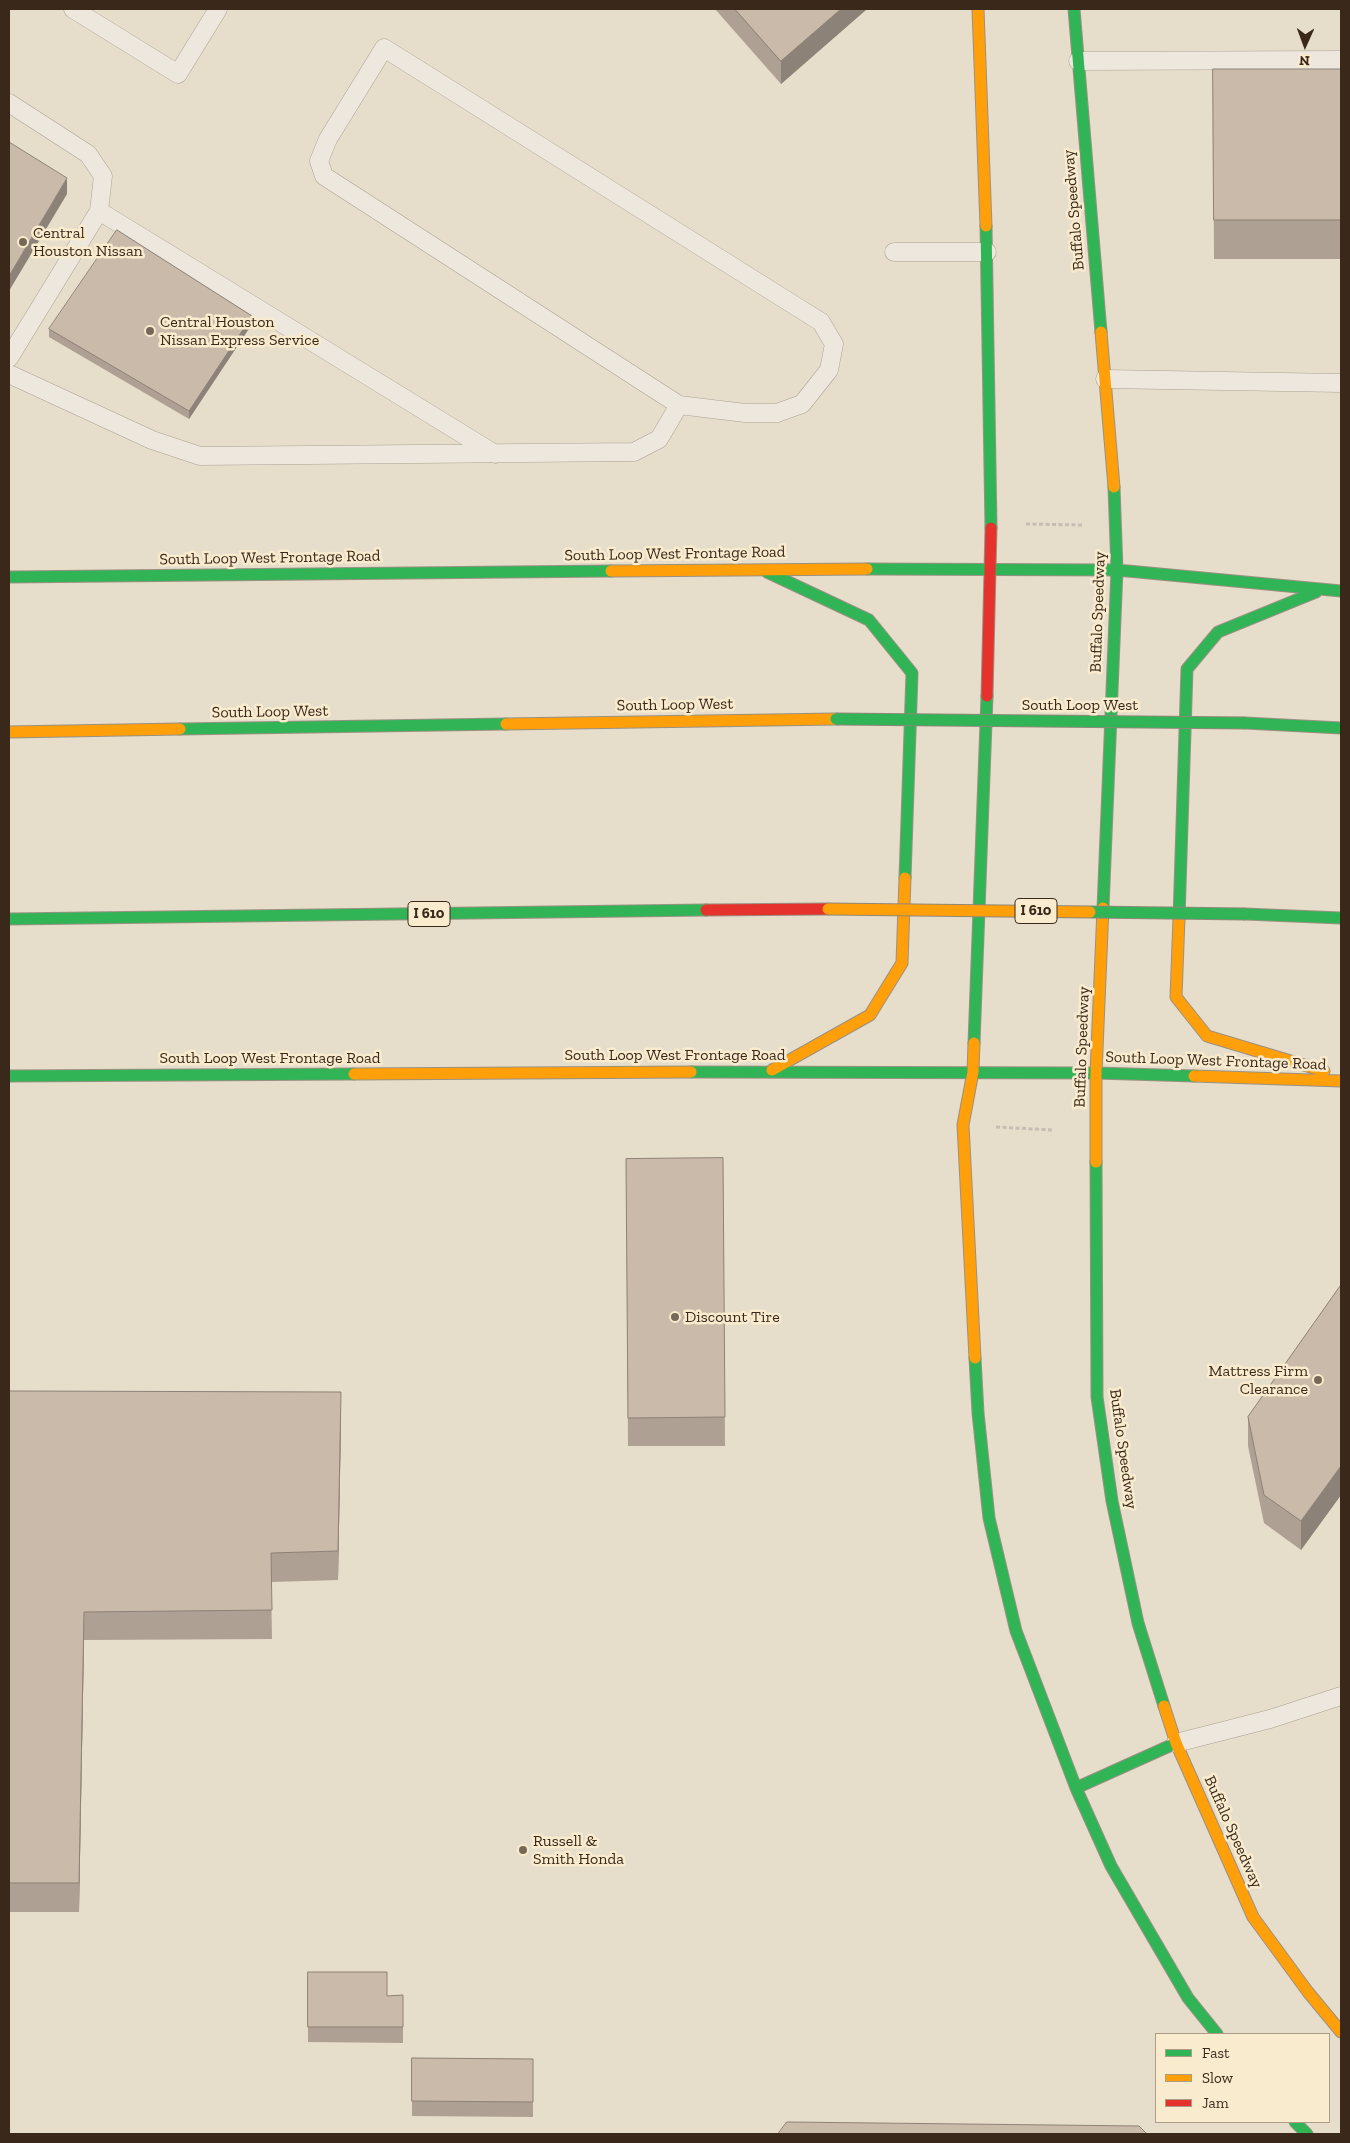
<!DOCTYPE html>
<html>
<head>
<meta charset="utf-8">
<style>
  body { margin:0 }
  #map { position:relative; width:1350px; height:2143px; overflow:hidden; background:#e6ddca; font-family:"Zilla Slab",serif }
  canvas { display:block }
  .frame { position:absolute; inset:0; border:10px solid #3a291b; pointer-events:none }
  .legend { position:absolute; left:1155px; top:2033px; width:175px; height:90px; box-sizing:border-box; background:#f9ebce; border:1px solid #ad9d86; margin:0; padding:6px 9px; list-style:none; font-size:15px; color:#3a291b }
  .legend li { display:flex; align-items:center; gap:10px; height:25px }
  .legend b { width:25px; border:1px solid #ad9d86 }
  .north { position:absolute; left:1280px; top:20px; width:50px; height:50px; -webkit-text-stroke:4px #f9ebce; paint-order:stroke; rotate:182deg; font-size:14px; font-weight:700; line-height:20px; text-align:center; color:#3a291b }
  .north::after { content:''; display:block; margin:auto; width:18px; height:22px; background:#3a291b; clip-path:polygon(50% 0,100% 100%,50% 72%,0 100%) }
</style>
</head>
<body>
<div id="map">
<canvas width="1350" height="2143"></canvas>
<div class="frame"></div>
<ul class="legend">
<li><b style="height:6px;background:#30b455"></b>Fast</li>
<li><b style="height:6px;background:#ff9f0a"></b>Slow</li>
<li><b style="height:6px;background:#e5322d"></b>Jam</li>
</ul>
<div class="north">N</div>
</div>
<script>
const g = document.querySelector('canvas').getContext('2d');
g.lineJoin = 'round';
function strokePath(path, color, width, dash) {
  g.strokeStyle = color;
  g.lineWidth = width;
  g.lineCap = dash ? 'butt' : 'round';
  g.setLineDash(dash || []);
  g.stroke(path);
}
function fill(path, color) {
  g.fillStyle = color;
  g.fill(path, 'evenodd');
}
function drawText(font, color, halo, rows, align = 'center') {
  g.font = font + ' "Zilla Slab",serif';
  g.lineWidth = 5;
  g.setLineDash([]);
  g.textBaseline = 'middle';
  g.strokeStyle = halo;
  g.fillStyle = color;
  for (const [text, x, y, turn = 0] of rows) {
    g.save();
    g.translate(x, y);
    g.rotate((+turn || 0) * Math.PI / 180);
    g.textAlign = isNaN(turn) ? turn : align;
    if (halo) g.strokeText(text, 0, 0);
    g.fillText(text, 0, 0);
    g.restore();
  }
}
const path = new Path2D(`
  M1026 524 1084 525
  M996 1127 1053 1130`);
const lane = new Path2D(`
  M73 9 178 74 218 9
  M384 48 821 322 834 344 829 370 802 404 777 413H745L679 405 324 176 319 161 328 139Z
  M1078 61 1341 60
  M9 103 88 154 103 176 99 211 9 358
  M99 211 495 454
  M894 252H987
  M9 374 152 440 200 456 634 452 659 439 679 405
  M1105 379 1341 383
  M1176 1743 1270 1719 1341 1696`);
const fast = new Path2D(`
  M1074 9 1101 332
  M986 226 991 528
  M867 569 1117 570 1341 591
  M767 572 869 620 912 673 905 878
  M9 577 611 571
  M1245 723 1341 728
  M180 729 506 724
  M1103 908 1117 570 1114 487
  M1245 914 1341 918
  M1179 918 1187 669 1218 632 1316 592
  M9 919 706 910
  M974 1043 987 696
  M691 1072 1096 1073 1194 1076
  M9 1076 354 1074
  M1096 1162 1097 1397 1112 1501 1138 1623 1164 1706
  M975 1358 978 1413 989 1518 1016 1631 1076 1788 1111 1866 1188 1998 1217 2034
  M1076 1788 1176 1743
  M1295 2122 1307 2134`);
const slow = new Path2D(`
  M978 9 986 226
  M1101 332 1114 487
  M611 571 867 569
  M506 724 836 719
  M9 732 180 729
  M1179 918 1176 997 1207 1036 1324 1071
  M974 1043 973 1072 963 1125 975 1358
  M772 1070 870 1015 902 963 905 878
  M354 1074 691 1072
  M1194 1076 1341 1081
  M1096 1162V1073L1103 908
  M1164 1706 1176 1743 1253 1917 1308 1992 1341 2032`);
const jam = new Path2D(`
  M987 696 991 528
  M706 910 828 909`);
const fastBridge = new Path2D(`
  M836 719 1245 723
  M1090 912 1245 914`);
const slowBridge = new Path2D(`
  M828 909 1090 912`);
const wall = new Path2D(`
  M715 9H867L781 84Z
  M1213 69H1341V259H1214Z
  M252 324 189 419 49 337V329Z
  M723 1158 725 1446H628L626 1159Z
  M1341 1285V1495L1301 1550 1264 1523 1248 1446V1417Z
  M9 1391 341 1421 338 1580 271 1582 272 1639 84 1640 79 1912H9Z
  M308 1972 387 1996 403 1995V2043L308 2042Z
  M412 2058 533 2059V2117L412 2116Z`);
const shadedWall = new Path2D(`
  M841 9H867L781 84V61Z
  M67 178V194L9 291V276Z
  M252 316V324L189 419V411Z
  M341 1392V1421L338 1580V1551Z
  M1341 1466V1495L1301 1550V1521Z
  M84 1612V1640L79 1912V1883Z`);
const building = new Path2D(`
  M735 9H841L781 61Z
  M1213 69H1341V220H1214Z
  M9 142 67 178 9 276Z
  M117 230 252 316 189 411 49 329Z
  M723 1158 725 1417 628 1418 626 1159Z
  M1341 1285V1466L1301 1521 1264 1495 1248 1417Z
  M9 1391 341 1392 338 1551 271 1553 272 1610 84 1612 79 1883H9Z
  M308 1972H387V1996L403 1995V2027H308Z
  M412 2058 533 2059V2102L412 2101Z
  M787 2122 1139 2126 1147 2134H778Z`);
const markers = [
  [23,242,5,"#766858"],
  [150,331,5,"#766858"],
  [675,1317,5,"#766858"],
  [1318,1380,5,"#766858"],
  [523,1850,5,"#766858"]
];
const shields = [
  [1036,911,42],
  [429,914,42]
];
const shieldNames = [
  ["I 610",1036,911],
  ["I 610",429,914]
];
const streetNames = [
  ["Buffalo Speedway",1074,210,-95],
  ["South Loop West Frontage Road",675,554,-1],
  ["South Loop West Frontage Road",270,558,-1],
  ["Buffalo Speedway",1098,612,-88],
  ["South Loop West",675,705,-1],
  ["South Loop West",1080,705],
  ["South Loop West",270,712,-1],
  ["Buffalo Speedway",1082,1047,-88],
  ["South Loop West Frontage Road",675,1055],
  ["South Loop West Frontage Road",270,1058],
  ["South Loop West Frontage Road",1216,1061,2],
  ["Buffalo Speedway",1123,1449,82],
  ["Buffalo Speedway",1233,1832,66]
];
const poiNames = [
  ["Central",33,233],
  ["Houston Nissan",33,251],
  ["Central Houston",160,322],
  ["Nissan Express Service",160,340],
  ["Discount Tire",685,1317],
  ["Mattress Firm",1308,1371,"right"],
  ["Clearance",1308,1389,"right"],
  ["Russell &",533,1841],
  ["Smith Honda",533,1859]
];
strokePath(lane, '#aba294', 19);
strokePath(fast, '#9a9184', 13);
strokePath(slow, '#9a9184', 13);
strokePath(jam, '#9a9184', 13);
strokePath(path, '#c6beb3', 3, [4, 2.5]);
strokePath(lane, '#ede7dd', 18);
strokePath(fast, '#30b455', 11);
strokePath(slow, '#ff9f0a', 11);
strokePath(jam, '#e5322d', 11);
strokePath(fastBridge, '#90877a', 13, []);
strokePath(slowBridge, '#90877a', 13, []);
strokePath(fastBridge, '#30b455', 11);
strokePath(slowBridge, '#ff9f0a', 11);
fill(wall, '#aea092');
fill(shadedWall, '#8d8277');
fill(building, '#cabaaa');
strokePath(building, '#8d8277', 1);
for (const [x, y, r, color] of markers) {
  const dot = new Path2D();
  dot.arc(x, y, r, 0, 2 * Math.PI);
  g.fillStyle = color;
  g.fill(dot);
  strokePath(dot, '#f9ebce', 2);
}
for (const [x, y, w] of shields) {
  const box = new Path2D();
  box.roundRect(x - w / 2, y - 12.5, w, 25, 4);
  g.fillStyle = '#f9ebce';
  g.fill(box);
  strokePath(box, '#3a291b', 1);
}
drawText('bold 15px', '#3a291b', null, shieldNames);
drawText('16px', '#3a291b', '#f9ebce', streetNames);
drawText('16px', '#3a291b', '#f9ebce', poiNames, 'left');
</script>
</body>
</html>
